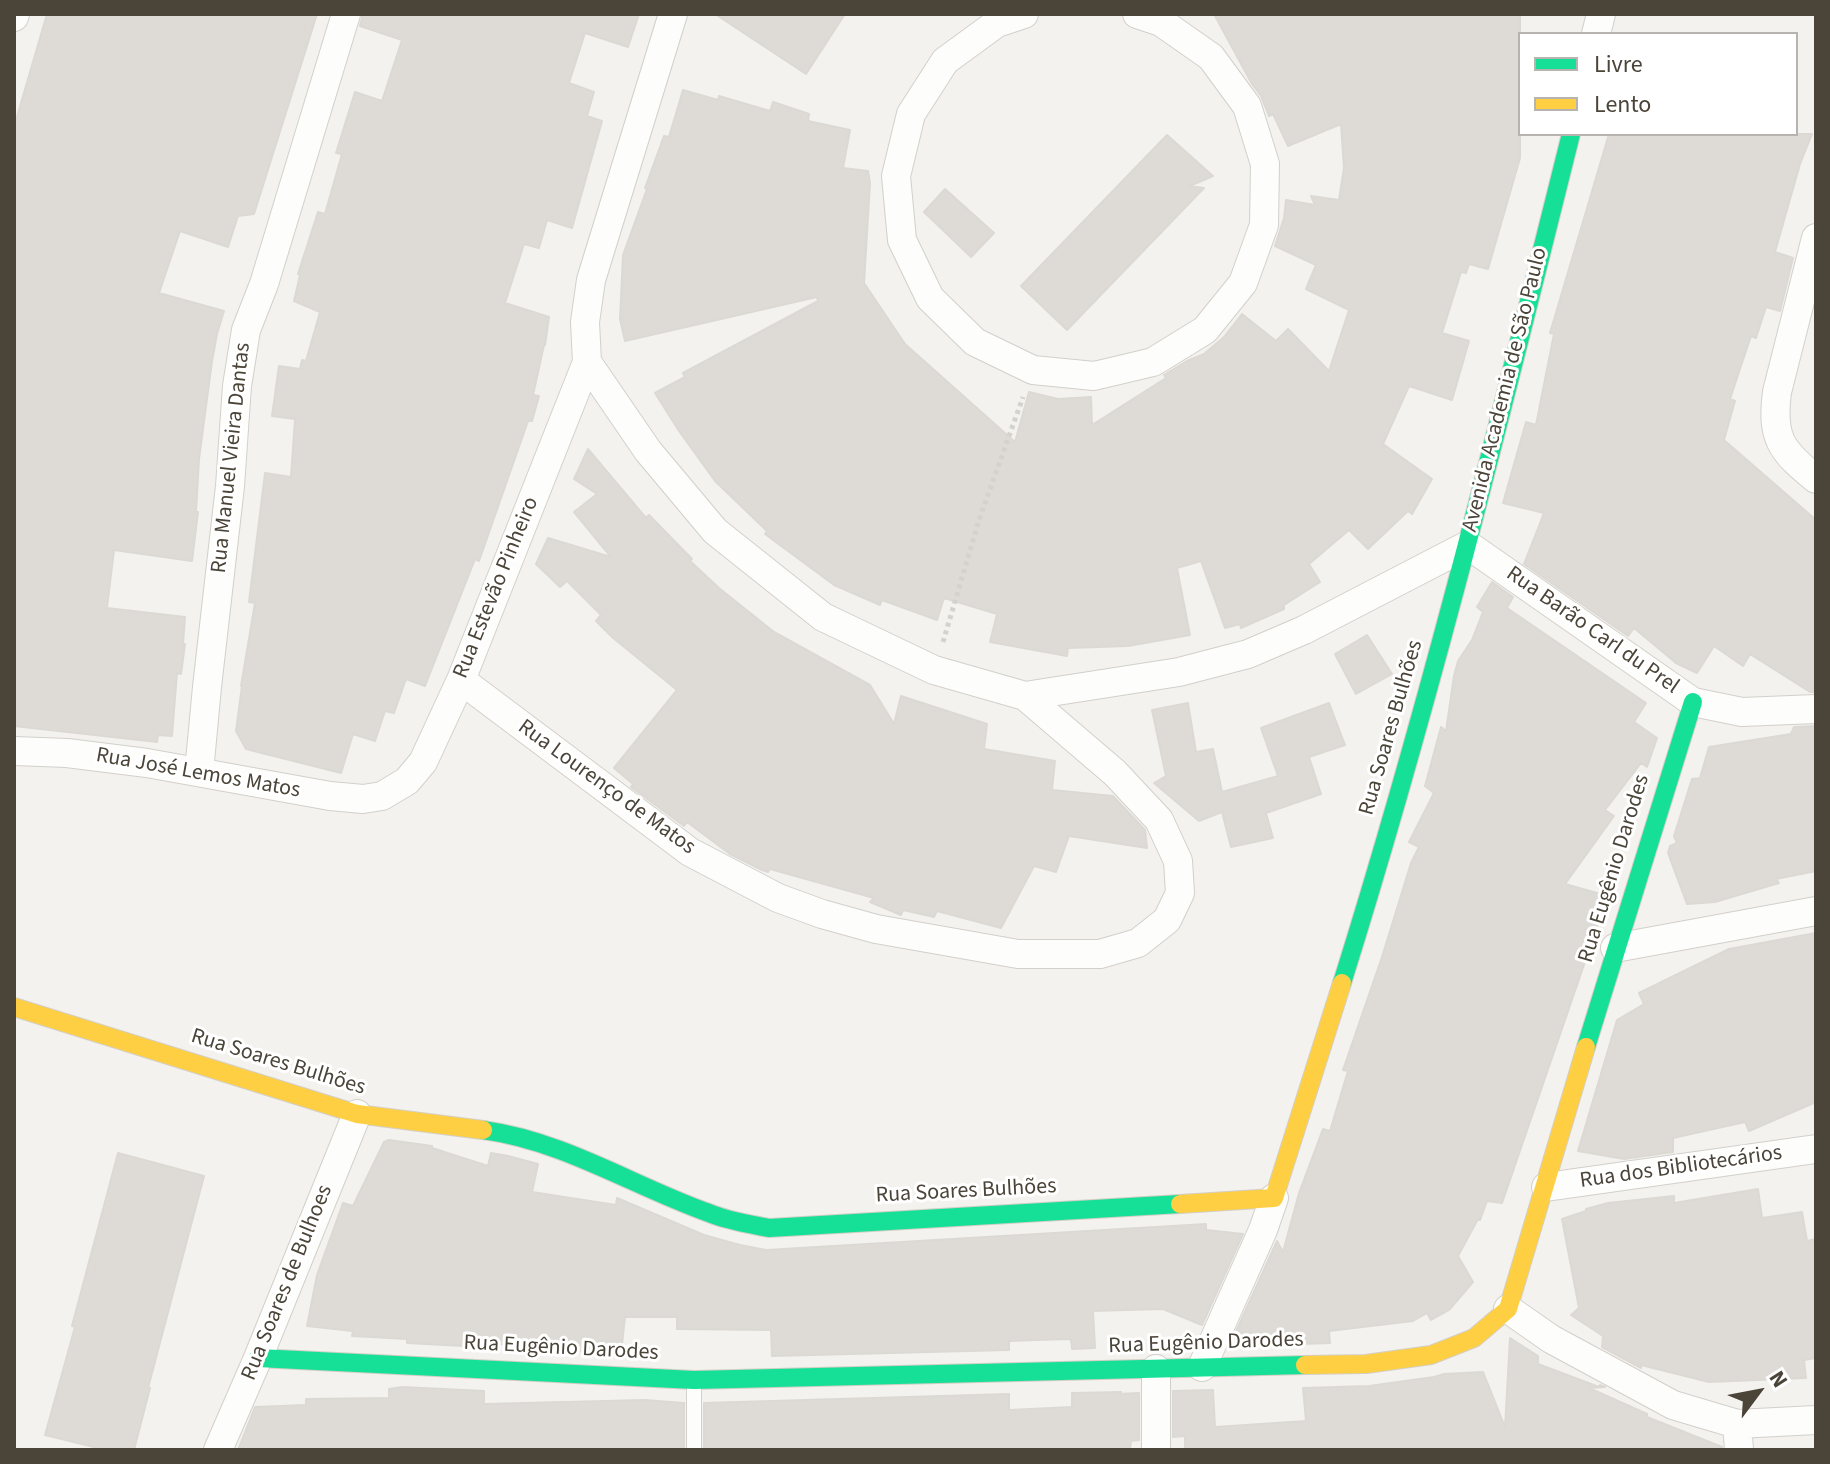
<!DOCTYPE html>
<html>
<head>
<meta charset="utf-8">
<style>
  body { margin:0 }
  #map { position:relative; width:1830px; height:1464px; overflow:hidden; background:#f4f2ee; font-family:"Source Sans 3",sans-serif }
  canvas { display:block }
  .frame { position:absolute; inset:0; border:16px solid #4b4439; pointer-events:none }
  .legend { position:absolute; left:1518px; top:32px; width:280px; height:104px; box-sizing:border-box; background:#fff; border:2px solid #b7b4b0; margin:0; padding:10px 14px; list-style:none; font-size:24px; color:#4b4439 }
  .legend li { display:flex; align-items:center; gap:16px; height:40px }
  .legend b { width:40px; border:2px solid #b7b4b0 }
  .north { position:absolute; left:1718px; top:1352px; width:80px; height:80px; -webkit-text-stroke:6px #fff; paint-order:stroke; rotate:58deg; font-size:22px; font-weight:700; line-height:32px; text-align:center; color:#4b4439 }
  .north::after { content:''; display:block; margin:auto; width:28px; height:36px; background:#4b4439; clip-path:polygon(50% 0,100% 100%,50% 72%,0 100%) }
</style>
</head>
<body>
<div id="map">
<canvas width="1830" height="1464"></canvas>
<div class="frame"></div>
<ul class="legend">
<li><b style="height:10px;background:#16e098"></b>Livre</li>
<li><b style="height:10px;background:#ffcf43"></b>Lento</li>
</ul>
<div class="north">N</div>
</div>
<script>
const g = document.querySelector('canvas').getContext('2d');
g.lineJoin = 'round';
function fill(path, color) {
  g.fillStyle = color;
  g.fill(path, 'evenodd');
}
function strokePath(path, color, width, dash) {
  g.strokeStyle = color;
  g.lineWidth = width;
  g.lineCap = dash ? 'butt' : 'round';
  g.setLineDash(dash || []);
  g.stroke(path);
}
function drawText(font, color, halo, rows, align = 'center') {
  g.font = font + ' "Source Sans 3",sans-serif';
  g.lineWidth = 6;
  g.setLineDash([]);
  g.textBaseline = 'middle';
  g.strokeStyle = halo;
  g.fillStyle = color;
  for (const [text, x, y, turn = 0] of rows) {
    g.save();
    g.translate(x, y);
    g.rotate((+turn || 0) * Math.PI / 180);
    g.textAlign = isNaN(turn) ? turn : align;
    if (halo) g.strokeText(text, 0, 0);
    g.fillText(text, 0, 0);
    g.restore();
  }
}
const building = new Path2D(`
  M47 14H317L254 214 238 216 228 247 180 231 159 293 224 311 217 334 212 361 199 459 196 512H198L192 561 114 550 107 608 185 617 183 644H185L181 674 177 673 172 736 158 735 157 742 14 726V127Z
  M363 14H639L628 47 585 33 569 83 594 92 587 116 602 121 572 228 547 220 539 248 524 244 505 303 549 317 545 345H544L533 395 539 396 532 421H528L479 561 475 559 425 686 406 679 394 713 385 711 375 741 353 734 341 773 246 749 236 731 242 686H241L255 603 249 602 265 473 291 477 295 419 272 416 279 366 300 369 302 360 306 361 320 312 294 301 300 275 298 274 318 212 325 214 342 154 336 153 355 92 382 101 402 40 360 26Z
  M715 14H845L806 74Z
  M1214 14H1520V158L1488 269 1469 264 1466 273 1461 272 1442 333 1469 341 1452 400 1409 386 1383 444 1432 479 1412 514 1408 511 1368 549 1349 530 1309 564 1320 582 1284 605V609L1241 628 1240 624 1225 628 1201 561 1177 568 1190 635 1128 646 1068 648 1067 656 990 642 997 614 944 598 937 620 882 600 880 605 834 585 765 534 767 531 715 481 679 431 655 393 685 377 683 373 818 301 817 297 625 341 620 319 623 255 647 189 645 188 664 136 669 137 683 90 718 100 719 96 770 111 773 102 809 114 808 121 850 130 843 168 868 171 870 183 864 283 905 344 1015 442 1029 392 1058 399 1091 397 1092 425 1166 378 1164 375 1187 361 1204 354 1224 337 1242 314 1276 341 1288 329 1329 371 1349 310 1306 289 1316 265 1275 246 1284 218 1286 200 1315 205 1311 196 1339 200 1344 168 1341 124 1288 146 1273 114 1269 116 1261 96 1252 84Z
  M1609 134H1812L1800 164 1775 252 1793 258 1780 311 1766 307 1756 338 1751 336 1730 399 1735 401 1724 440 1816 520V692H1810L1750 654 1743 666 1714 646 1697 673 1676 663 1634 628 1628 636 1524 564 1544 513 1503 503 1526 422 1536 425 1554 334 1550 333Z
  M1167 135 1213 176 1190 186 1204 188 1067 330 1021 286Z
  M945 189 994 233 971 257 924 212Z
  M588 449 646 518 649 515 692 559 690 561 719 588 774 632 870 685 894 724 901 696 987 724 984 749 1055 761 1052 790 1113 796 1145 830 1147 848 1069 836 1056 872 1034 866 1001 928 937 911 934 917 903 910 901 915 870 902 874 898 770 869 768 872 762 870 730 854 687 822 684 826 631 787 633 784 614 768 677 690 612 637 596 621 601 615 567 581 560 587 536 564 548 538 611 557 574 512 597 494 574 479Z
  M1492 582 1513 597 1507 608 1646 703 1634 722 1657 738 1647 767 1641 763 1605 810 1614 816 1565 884 1604 895 1598 924 1502 1203 1487 1201 1480 1220 1478 1219 1458 1256 1473 1282 1449 1310 1431 1320 1427 1313 1413 1321 1329 1331 1330 1343 1300 1344 1299 1334 1244 1342 1233 1338 1277 1241 1283 1252 1299 1193 1323 1129 1330 1131 1348 1071 1343 1070 1382 957 1411 863 1419 847 1409 842 1434 793 1425 786 1441 727 1446 731 1454 676 1458 661 1472 640 1483 612 1477 607Z
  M1367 635 1392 674 1356 694 1335 654Z
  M1188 703 1196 752 1213 749 1222 792 1278 776 1261 728 1329 703 1345 745 1309 757 1321 794 1266 813 1273 838 1231 847 1222 812 1199 821 1154 783 1166 776 1152 710Z
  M1816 726V871L1776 879 1779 883 1715 902 1687 904 1668 853 1670 846 1677 843 1674 836 1692 779 1700 778 1709 747 1791 734 1794 727Z
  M1816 933V1102L1749 1131 1745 1122 1673 1138V1152L1624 1159 1578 1151 1617 1020 1644 1004 1639 993 1729 949Z
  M389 1140 432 1146V1148L488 1166 491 1153 508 1156 538 1164 532 1192 616 1205 617 1198 704 1235 740 1245 766 1250 1206 1224V1230L1243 1234 1202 1325 1163 1309 1093 1311 1095 1348 1072 1349 1071 1339 1036 1340 1009 1341V1350L772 1356 771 1330 677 1329V1317H625L621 1354 559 1350V1345L483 1344V1347L407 1343V1339L352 1336 353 1331 307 1326 317 1275 343 1203 353 1206 384 1142Z
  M118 1153 204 1176 148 1388H150L134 1450H106L45 1435 75 1327 72 1326Z
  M1758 1189 1762 1218 1802 1212 1807 1241 1816 1239V1358L1804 1360 1806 1378 1709 1382 1641 1365V1368L1602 1347 1603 1336 1571 1315 1579 1308 1562 1219 1586 1211V1209L1608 1203 1674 1196V1203Z
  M1510 1338 1538 1356V1364L1599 1387 1600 1385 1605 1387 1589 1388 1647 1414V1417L1722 1447V1450H1185V1436L1173 1437V1391L1213 1390 1215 1427 1306 1421 1303 1388 1369 1386 1434 1377 1444 1374 1483 1372 1505 1427Z
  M402 1387 484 1391V1404L645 1400 684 1403V1450H238L255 1407 306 1405V1399L389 1398V1389Z
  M1121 1392 1118 1394 1139 1393V1440L1131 1441 1130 1450H704V1403L1009 1394V1410L1072 1407V1393Z`);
const path = new Path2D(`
  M943 642 979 520 1023 397`);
const lane = new Path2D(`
  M694 1380V1450`);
const street = new Path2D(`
  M673 14 591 280 585 322 587 362 648 451 715 531 823 617 934 670 1025 696 1179 672 1248 654 1304 630 1468 545 1693 702 1742 712 1816 709
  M1024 14 997 23 945 61 911 114 896 176 902 240 930 298 975 342 1033 370 1094 376 1153 362 1205 330 1243 283 1264 225 1265 164 1247 106 1211 57 1161 22 1137 14
  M14 17 15 14
  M1596 34 1601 14
  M1816 238 1777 392C1771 438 1781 451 1816 479
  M461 680 690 852 778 898 822 914 876 929 1018 954H1100L1138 943 1167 920 1180 893 1178 861 1159 820 1115 773 1025 696
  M14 751 67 753 147 763 330 796 363 799 382 796 407 781 423 762 461 680 587 362
  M199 772 207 687 230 486 237 386 246 330 264 284 346 14
  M1615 948 1816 911
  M1546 1187 1816 1149
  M1508 1309 1551 1339 1673 1405 1737 1424 1816 1420
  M1202 1367 1263 1230 1274 1198
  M1156 1369V1450
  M1737 1424 1739 1450
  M218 1450 258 1358 357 1114`);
const fast = new Path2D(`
  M1342 983C1430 703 1500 418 1571 134
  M1586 1047 1693 702
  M483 1130C564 1141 633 1186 709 1213 728 1221 749 1224 769 1228L1180 1204
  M258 1358 694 1380 1305 1365`);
const slow = new Path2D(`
  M14 1007 357 1114 483 1130
  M1180 1204 1274 1198 1342 983
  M1305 1365 1366 1364 1431 1355 1474 1338 1508 1309 1586 1047`);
const streetNames = [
  ["Avenida Academia de São Paulo",1506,390,-76],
  ["Rua Manuel Vieira Dantas",232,458,-84],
  ["Rua Estevão Pinheiro",497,588,-68],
  ["Rua Barão Carl du Prel",1592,631,35],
  ["Rua Soares Bulhões",1392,728,-74],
  ["Rua José Lemos Matos",198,774,10],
  ["Rua Lourenço de Matos",606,788,36],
  ["Rua Eugênio Darodes",1615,869,-73],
  ["Rua Soares Bulhões",278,1063,17],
  ["Rua dos Bibliotecários",1681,1168,-8],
  ["Rua Soares Bulhões",966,1192,-3],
  ["Rua Soares de Bulhoes",288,1283,-68],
  ["Rua Eugênio Darodes",1206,1344,-2],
  ["Rua Eugênio Darodes",561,1349,3]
];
fill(building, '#dedbd6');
strokePath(building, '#dcd9d4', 2);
strokePath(lane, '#d2d0cb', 16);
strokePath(street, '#d2d0cb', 30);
strokePath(fast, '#d3cfc5', 20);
strokePath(slow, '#d3cfc5', 20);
strokePath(path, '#d3d2cc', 5, [4, 4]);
strokePath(lane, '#fdfdfc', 14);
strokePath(street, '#fdfdfc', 28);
strokePath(fast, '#16e098', 18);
strokePath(slow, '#ffcf43', 18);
drawText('22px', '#4b4439', '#fff', streetNames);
</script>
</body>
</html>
